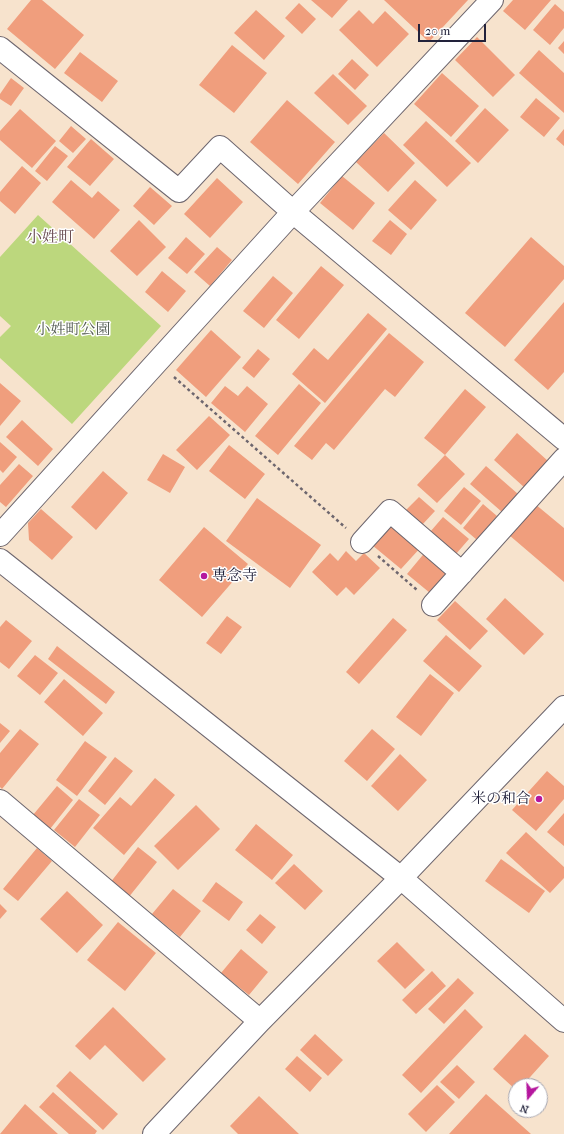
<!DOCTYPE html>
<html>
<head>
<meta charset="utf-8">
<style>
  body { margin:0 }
  #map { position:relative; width:564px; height:1134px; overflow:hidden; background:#f7e3cd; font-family:"IM FELL French Canon",serif }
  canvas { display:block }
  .north { position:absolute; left:508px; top:1078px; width:40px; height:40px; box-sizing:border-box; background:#fff; border:1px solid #a7a7b1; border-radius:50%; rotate:199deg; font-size:11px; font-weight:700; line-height:16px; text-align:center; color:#22223b }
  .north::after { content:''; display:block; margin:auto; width:14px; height:18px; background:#b5179e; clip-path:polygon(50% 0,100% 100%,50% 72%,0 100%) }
  .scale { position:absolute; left:418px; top:24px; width:68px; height:18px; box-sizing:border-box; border:2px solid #22223b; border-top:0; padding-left:5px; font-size:12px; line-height:14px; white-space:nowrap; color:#22223b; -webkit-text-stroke:3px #fff; paint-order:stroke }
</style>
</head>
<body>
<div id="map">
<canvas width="564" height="1134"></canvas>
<div class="north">N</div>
<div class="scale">20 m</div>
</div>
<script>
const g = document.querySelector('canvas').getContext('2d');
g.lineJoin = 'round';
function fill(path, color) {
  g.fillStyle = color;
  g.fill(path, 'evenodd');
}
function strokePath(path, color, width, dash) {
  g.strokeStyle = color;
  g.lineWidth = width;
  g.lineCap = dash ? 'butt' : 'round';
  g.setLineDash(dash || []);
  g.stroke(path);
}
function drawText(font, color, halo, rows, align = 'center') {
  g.font = font + ' "IM FELL French Canon","Noto Serif JP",serif';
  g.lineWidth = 3;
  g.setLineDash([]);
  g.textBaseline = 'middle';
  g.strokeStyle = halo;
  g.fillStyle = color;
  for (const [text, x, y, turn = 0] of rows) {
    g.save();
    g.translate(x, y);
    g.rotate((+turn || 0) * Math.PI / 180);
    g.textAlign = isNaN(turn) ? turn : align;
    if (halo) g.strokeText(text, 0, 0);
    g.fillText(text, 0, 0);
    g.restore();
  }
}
const green = new Path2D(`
  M38 215 161 326 72 424 0 358V337L11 326 0 316V257Z`);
const building = new Path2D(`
  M31 0H42L84 35 55 69 7 29Z
  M311 0H348L332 18Z
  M384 0H468L429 42Z
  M513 0H551L525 30 503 11Z
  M299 3 316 19 302 34 285 18Z
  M555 4 564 12V28L550 45 533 30Z
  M256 10 285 36 264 60 234 33Z
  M359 10 373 24 385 11 409 34 377 67 339 30Z
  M477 37 515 75 493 97 455 60Z
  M564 41V54L558 48Z
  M232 45 267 73 234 113 199 85Z
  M539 50 564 73V113L519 73Z
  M80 52 118 81 102 102 64 73Z
  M352 59 369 75 355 90 338 74Z
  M442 73 479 106 451 137 414 104Z
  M333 74 367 106 348 125 314 93Z
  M11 78 24 88 11 106 0 99V94Z
  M536 98 560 118 544 137 520 117Z
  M287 100 335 142 298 184 250 142Z
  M485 108 509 130 478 163 455 141Z
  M20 109 56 141 32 168 0 140V131Z
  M426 121 471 163 447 187 403 145Z
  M71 126 86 139 73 153 59 141Z
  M564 129V146L556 139Z
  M384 133 415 163 388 192 356 162Z
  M91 139 114 159 90 186 67 167Z
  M55 146 68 156 47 181 35 171Z
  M22 166 41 183 15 214 0 201V192Z
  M342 176 375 203 353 230 320 203Z
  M217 178 243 202 210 238 184 214Z
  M71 180 92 198 98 191 120 210 94 239 52 202Z
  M415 180 437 200 411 230 388 210Z
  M150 187 172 206 154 225 133 206Z
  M139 220 166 247 137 276 110 251Z
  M390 220 407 234 391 255 372 241Z
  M186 237 205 254 187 274 168 258Z
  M531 237 564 266V279L505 347 465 313Z
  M217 247 232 260 210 286 194 272Z
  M321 266 344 285 299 339 276 320Z
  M162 271 186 291 168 312 145 292Z
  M273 276 293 293 264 328 243 311Z
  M564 302V372L548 390 514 360Z
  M368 313 387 329 325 403 292 374 314 348 328 360Z
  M211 330 241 357 206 397 176 370Z
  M389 333 424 362 395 397 385 389 334 450 326 443 312 460 294 446Z
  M258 349 270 359 254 378 242 368Z
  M0 383 21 401 0 426Z
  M299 384 321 403 278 455 255 436Z
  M225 386 238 396 247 386 268 404 245 432 211 403Z
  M465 389 486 407 445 455 424 438Z
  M209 416 230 435 197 470 176 450Z
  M22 420 53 449 38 466 6 437Z
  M517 433 548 461 525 488 494 460Z
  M0 442 17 457 3 473 0 470Z
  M229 445 265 474 245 499 209 471Z
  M163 454 185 467 170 493 147 480Z
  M445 455 465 474 437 503 417 485Z
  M19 464 33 476 6 507 0 502V485Z
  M486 466 518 494 502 512 470 484Z
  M103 471 128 493 96 530 71 507Z
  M464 487 481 501 461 525 444 511Z
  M419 497 435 511 422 525 406 510Z
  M257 498 321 545 290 588 226 541Z
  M483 504 497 516 477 540 463 528Z
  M535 504 564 528V582L509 535Z
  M41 509 73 537 52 560 29 540 28 523Z
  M443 517 469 539 456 554 430 532Z
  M393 521 422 546 401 569 372 545Z
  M204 527 248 564 202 617 159 580Z
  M427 550 450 568 430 593 407 574Z
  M346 551 356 561 364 553 380 568 354 595 346 587 337 596 312 572 330 553 338 561Z
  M505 598 544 634 524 655 486 619Z
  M455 601 488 631 470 650 437 620Z
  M227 616 242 627 221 654 206 643Z
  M393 618 407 630 359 684 346 672Z
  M6 620 32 641 9 669 0 662V627Z
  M446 635 482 666 459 692 423 661Z
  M57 646 115 692 106 704 48 659Z
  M35 655 58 673 40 695 17 676Z
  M430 674 454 693 421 736 396 717Z
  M64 679 103 713 83 736 44 702Z
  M0 723 10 731 0 743Z
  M20 729 39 744 2 789 0 787V753Z
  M372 729 395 749 367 781 344 761Z
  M85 741 107 757 77 796 56 780Z
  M400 754 427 780 398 811 371 786Z
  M115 757 133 771 105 805 88 791Z
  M547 771 564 786V799L536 831 512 810Z
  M155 778 175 795 124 855 93 828 120 797 131 806Z
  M57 786 73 800 50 829 33 815Z
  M79 799 100 815 75 847 54 830Z
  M196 805 220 829 178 870 154 846Z
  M564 813V846L547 832Z
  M256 824 293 855 272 880 235 850Z
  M526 832 564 867V878L550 893 506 853Z
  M138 847 157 862 128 898 110 883Z
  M37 848 52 861 18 901 3 889Z
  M501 859 545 891 529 913 485 881Z
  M294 864 323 891 305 910 275 883Z
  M216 882 243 902 229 921 202 901Z
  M173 889 201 911 180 937 152 914Z
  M67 891 103 925 77 953 40 919Z
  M0 904 7 911 0 919Z
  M260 914 276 927 262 944 246 930Z
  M118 922 156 953 125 991 87 960Z
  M397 942 425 970 405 989 377 961Z
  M241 949 268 972 249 995 221 973Z
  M432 971 446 986 416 1014 402 1000Z
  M458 978 474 993 444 1024 428 1009Z
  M113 1007 166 1059 143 1082 105 1045 90 1060 75 1046Z
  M465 1009 483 1027 421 1093 402 1075Z
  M315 1034 343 1060 328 1076 300 1050Z
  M525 1034 549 1056 522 1086H516V1090L493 1069Z
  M297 1056 322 1078 310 1092 285 1069Z
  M457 1065 475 1082 459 1099 440 1082Z
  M70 1071 118 1114 103 1130 56 1086Z
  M437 1085 455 1102 426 1132 408 1114Z
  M53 1092 97 1131 95 1134H69L39 1107Z
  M486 1094 531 1134H449Z
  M259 1096 299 1134H238L230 1126Z
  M25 1104 58 1134H0Z`);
const path = new Path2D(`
  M174 377 346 528
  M378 556 417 590`);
const minor = new Path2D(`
  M0 48 179 191 220 147 293 212 564 439
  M0 535 293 212 492 0
  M362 542 390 511 462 573
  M0 560 401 878 564 1021
  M433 605 564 459
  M0 801 260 1021
  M154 1134 260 1021 401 878 564 707`);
const markers = [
  [204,576,4,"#b5179e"],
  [539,799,4,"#b5179e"]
];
const parkNames = [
  ["小姓町公園",73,330]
];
const poiNames = [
  ["専念寺",212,576],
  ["米の和合",531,799,"right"]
];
const neighbourhoodNames = [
  ["小姓町",50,238]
];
fill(green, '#bcd77d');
fill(building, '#f09e7d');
strokePath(minor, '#6d666e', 24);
strokePath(path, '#6d666e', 2.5, [3, 3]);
strokePath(minor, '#fff', 22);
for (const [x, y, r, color] of markers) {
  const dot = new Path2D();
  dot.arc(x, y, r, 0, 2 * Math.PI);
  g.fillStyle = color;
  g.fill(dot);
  strokePath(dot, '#fff', 1.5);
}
drawText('15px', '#50584f', '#fff', parkNames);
drawText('15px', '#22223b', '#fff', poiNames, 'left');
drawText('16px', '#6a4d52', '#fff', neighbourhoodNames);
</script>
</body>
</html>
